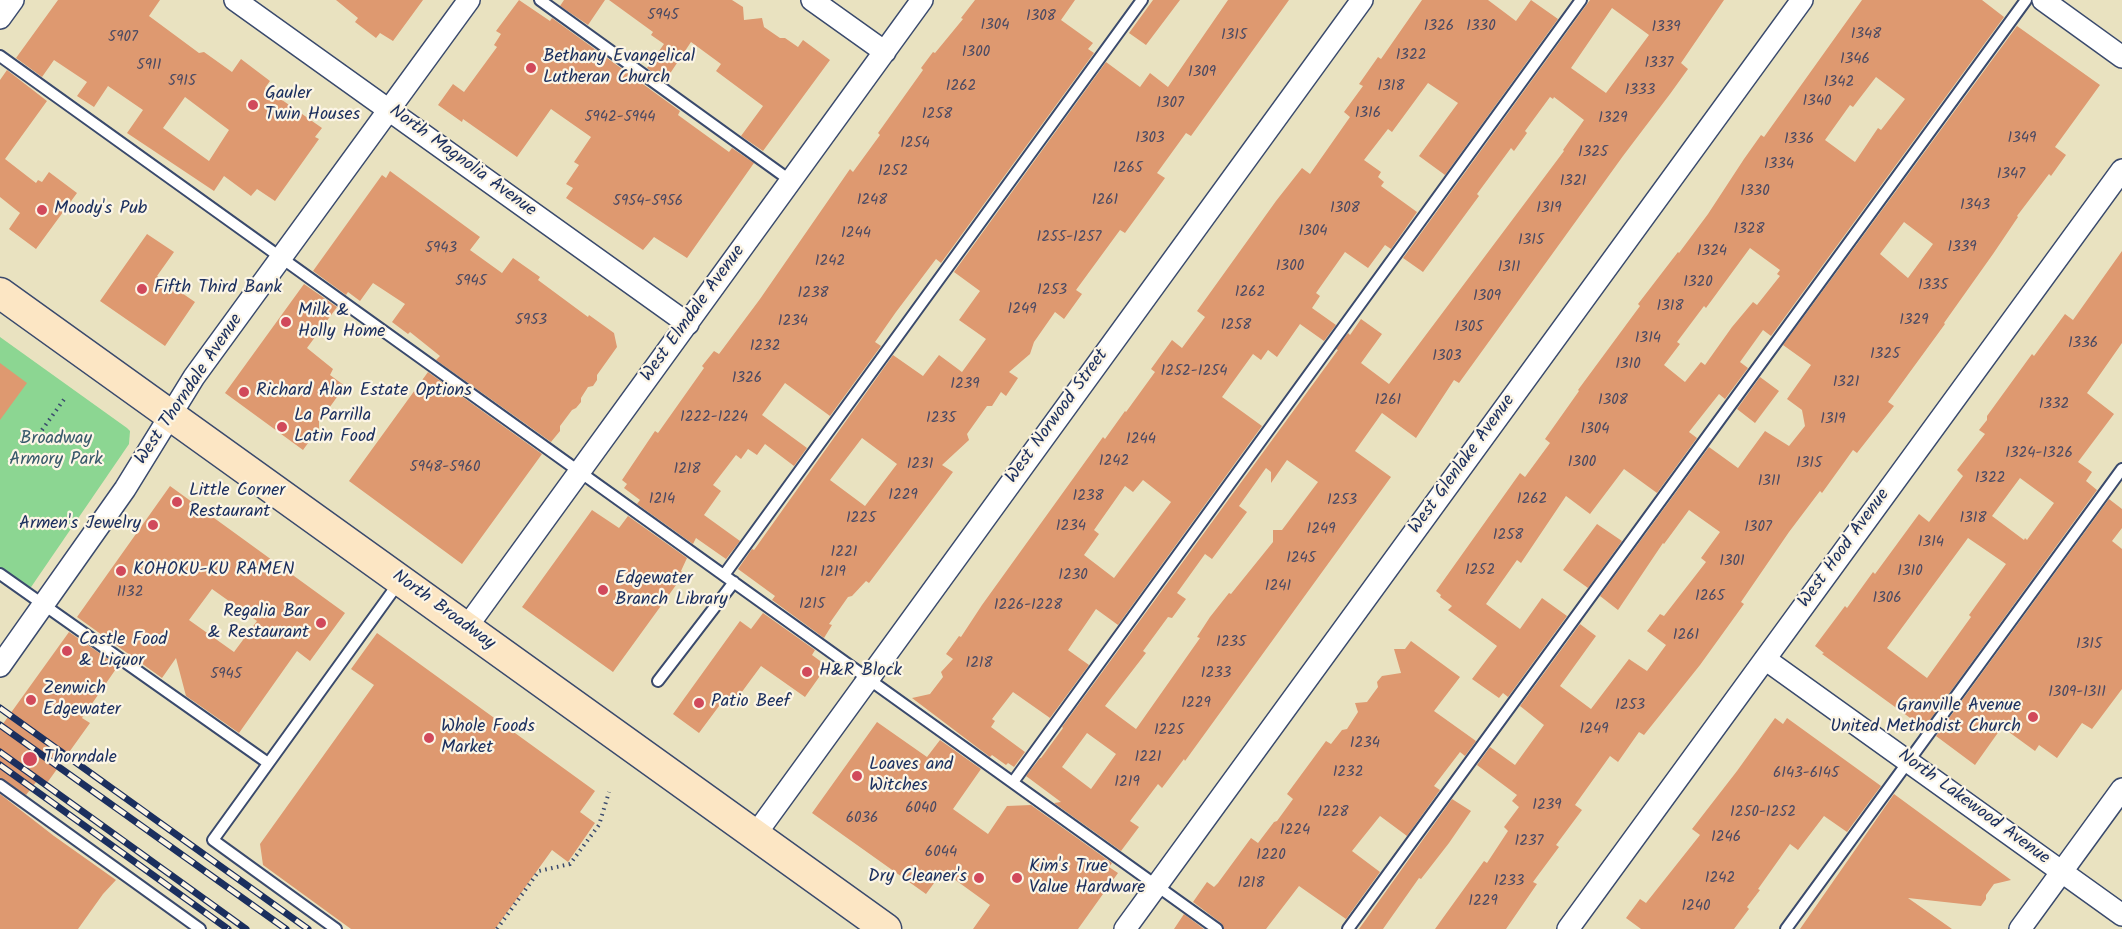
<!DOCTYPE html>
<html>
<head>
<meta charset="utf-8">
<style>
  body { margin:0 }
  canvas { display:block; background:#e9e2c0 }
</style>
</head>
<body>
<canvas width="2122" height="929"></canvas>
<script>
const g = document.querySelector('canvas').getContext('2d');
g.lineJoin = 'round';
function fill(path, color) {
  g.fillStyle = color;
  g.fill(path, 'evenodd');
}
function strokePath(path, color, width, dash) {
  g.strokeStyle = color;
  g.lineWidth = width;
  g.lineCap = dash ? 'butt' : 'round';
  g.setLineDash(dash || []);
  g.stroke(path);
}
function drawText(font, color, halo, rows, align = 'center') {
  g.font = font + ' Kalam,sans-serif';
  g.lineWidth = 4.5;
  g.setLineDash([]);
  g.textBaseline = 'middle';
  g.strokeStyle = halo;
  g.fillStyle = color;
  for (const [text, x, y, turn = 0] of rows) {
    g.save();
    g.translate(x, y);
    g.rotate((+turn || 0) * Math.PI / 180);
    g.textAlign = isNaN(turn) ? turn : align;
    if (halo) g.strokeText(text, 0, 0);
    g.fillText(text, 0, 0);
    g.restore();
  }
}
const green = new Path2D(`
  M0 337 127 428 130 431 129 444 27 593 0 574Z`);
const building = new Path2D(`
  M58 0H160L149 16 199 53 204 52 232 72 241 59 270 81 265 88 322 128 315 137 319 139 275 201 257 189 251 196 224 176 214 191 127 133 143 110 108 86 94 107 77 96 87 82 54 60 42 77 16 58ZM185 97 229 130 209 161 163 128Z
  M336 0H423L393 41 380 33 376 38 355 22 358 18Z
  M519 0 550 21 552 18 680 111 678 115 729 152 732 148 754 163 687 258 654 237 643 250 566 198 573 188 566 184 579 165 574 162 591 137 551 109 517 157 463 119 462 122 438 105 453 84 464 92 497 47 494 45 501 34 496 31Z
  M564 0H605L588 25 560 6Z
  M609 0H732L743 7 744 20 762 18 764 27 780 38H785L798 47 803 40 830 60 763 151 741 136 763 106 716 71 721 64 691 42 665 81 647 68 664 44 651 35 653 32Z
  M975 0H1075L1061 20 1093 43 1088 49 1094 53 941 263 936 259 896 312 875 342 881 346 830 416 785 383 762 415 807 448 794 466 765 444 757 455 748 449 741 459 736 455 713 485 721 491 704 515 740 541 726 559 696 538 693 544 637 504 640 500 624 488 627 484 622 480 655 431 658 433 704 368 702 366 714 351 719 354 760 299 850 169 853 172 880 135 878 133 923 70 921 68 933 52 935 53 963 19 961 18Z
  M1153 0H1180L1146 45 1129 33Z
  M1228 0H1289L1191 136 1186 133 1157 173 1165 178 1125 233 1120 230 1076 290 1082 294 1064 319 1055 312 1034 342 1030 354 1009 372 1018 378 1006 396 1001 392 992 406H987L967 434 969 440 942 465 953 472 869 583 866 581 852 596 848 597 829 624 832 625 824 638 772 600 775 596 738 569 752 549 754 550 893 355 923 376 939 355 962 372 986 339 959 320 980 291 954 272 1106 62 1140 87 1150 73 1168 87ZM862 438 897 464 865 506 830 480Z
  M1422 0H1488L1516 21 1531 0 1558 19 1445 175 1419 156 1458 103 1428 83 1392 132 1388 129 1364 160 1381 172 1378 177 1384 182 1381 186 1417 212 1391 249 1385 245 1368 268 1345 252 1316 293 1320 296 1312 308 1336 325 1324 341 1300 324 1277 357 1268 350 1261 360 1253 354 1222 397 1262 426 1118 625 1096 609 1068 650 1089 665 1050 718 1013 692 992 719 995 721 991 727 1025 752 1014 767 1008 763 1006 765 992 755 990 757 912 698 930 694 943 677 941 672 953 659 946 654 959 636 961 637 982 605 1103 437 1105 439 1125 411 1126 412 1155 372 1151 369 1172 340 1182 348 1205 317 1197 311 1276 201 1302 168 1310 174 1350 117 1344 112 1363 86 1359 84 1378 57 1381 59ZM1143 480 1171 502 1114 578 1084 555 1099 534 1094 530 1125 486 1133 492Z
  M1590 0H1724L1681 63 1688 69 1670 94 1623 156 1459 383 1454 380 1416 438 1382 413 1355 451 1391 477 1185 761 1184 759 1162 788 1158 784 1130 821 1139 827 1121 851 1054 803 1061 802 1026 776 1040 758H1041L1063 728 1062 727 1338 350 1336 349 1348 333 1350 335 1361 319 1382 334 1361 363 1389 384 1564 151 1563 150 1584 120 1554 97 1553 99 1550 97 1525 131 1527 133 1514 151 1511 148 1477 194 1479 196 1423 272 1403 258ZM1612 8 1649 35 1606 93 1571 68ZM1287 460 1318 482 1282 530H1273V542L1231 594 1229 593 1210 617 1197 637 1200 638 1136 729 1105 706 1146 653 1143 651 1168 617 1172 618 1186 599 1177 593 1205 554 1212 559 1247 512 1239 506 1266 468 1271 472V483ZM1087 733 1116 754 1091 789 1062 767Z
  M1862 0H1982L2004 17 1771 336 1763 330 1740 362 1748 368 1725 399 1719 394 1689 432 1697 438 1657 493 1624 469 1590 514 1566 496 1521 563 1517 560 1486 604 1520 629 1542 598 1567 616 1508 697 1503 693 1499 698 1472 679 1497 646 1448 610 1452 606 1440 597 1441 595 1436 591 1520 473 1525 477 1550 443 1545 439 1579 391 1578 390 1640 306 1638 304 1678 252 1679 253 1708 214 1744 159 1761 135 1764 137ZM1876 77 1905 99 1881 130 1878 128 1855 162 1825 140 1850 105 1853 107ZM1750 248 1780 270 1777 274 1780 276 1757 305 1753 302 1732 327 1705 365 1701 362 1685 382 1664 365 1680 344 1677 342 1704 306 1706 308Z
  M2017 26 2100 85 2055 147 2066 155 2051 176 2049 174 2017 216 2018 217 1993 254 1944 323 1945 324 1888 402 1894 406 1857 453 1853 450 1822 493 1820 491 1789 532 1741 602 1744 604 1700 665 1644 735 1639 732 1618 762 1610 756 1575 805 1582 810 1556 845 1559 847 1533 882 1537 884 1506 929H1435L1484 861 1487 863 1508 831 1504 827 1519 807 1512 801 1517 795 1477 765 1490 747 1515 765 1544 725 1520 706 1580 624 1596 636 1560 686 1591 709 1629 659 1647 671 1666 645 1647 631 1660 614 1664 616 1706 562 1701 558 1720 532 1689 510 1664 544 1663 543 1618 610 1600 596 1709 447 1738 468 1765 431 1789 446 1805 426 1802 410 1787 399 1811 365 1783 345ZM1904 222 1933 244 1908 278 1880 254Z
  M7 70 47 101 5 159 36 183 38 180 42 182 49 172 77 193 36 249 9 229 20 213 0 197V80Z
  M390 171 480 237 470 250 502 273 513 258 540 277 538 280 588 317 589 315 614 333 617 347 597 375V380L593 386 588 387 581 398V402L576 408 572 410 560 426V431L551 442 436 360 440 356 410 332 408 334 392 322 405 304 373 283 360 301 348 292 346 295 313 271 382 175 386 178Z
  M147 234 174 252 157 276 195 302 165 346 100 301Z
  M2122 251V343L2087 393 2114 414 2078 462 2092 472 2086 481 2097 490 1924 728 1822 654 1824 653 1815 646 1845 606 1847 608 1873 572 1875 574 1919 514 1929 522 1963 476 1957 470 1985 434 1979 430 1987 420V416L2032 354 2034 356 2065 314 2073 320ZM2020 478 2054 503 2027 540 2025 538 2024 540 1992 516ZM1968 538 2006 564 1969 615 1971 617 1927 678 1887 648Z
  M304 284 337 307 307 348 333 369 330 375 345 386 319 422V428L303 450 225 393Z
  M0 363 27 383 0 420Z
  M428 372 542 454 462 564 349 481Z
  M1760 377 1779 391 1755 423 1737 409Z
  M170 486 345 613 310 661 297 651 239 733 186 696 176 658 162 678 77 617ZM212 589 257 621 234 652 189 620Z
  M2109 499 2122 509V528L2112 541 2122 549V689L2092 729 2082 723 2057 758 2039 745 2035 751 2002 727 1975 765 1936 736Z
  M592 510 619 528 628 516 687 558 681 571 684 574 613 672 522 607Z
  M1597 524 1622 541 1588 588 1563 570Z
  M763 613 815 650 812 655 827 666 805 697 761 666 730 708 722 702 699 733 673 714 740 621 751 629Z
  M69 632 118 666 82 718 90 723 47 783 40 777 26 795 0 778V728Z
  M377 633 595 791 580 812 595 823 568 862 552 850 495 929H351L263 865 260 844 374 685 351 669Z
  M1411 641 1460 677 1434 711 1476 741 1465 756 1460 752 1434 786 1440 790 1407 836 1380 816 1352 851 1380 872 1346 919 1299 886 1266 929H1224L1221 923 1193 902 1207 882 1214 887 1218 883 1251 838 1258 843 1274 822 1277 821 1293 799 1287 794 1326 741 1331 744 1342 730 1347 729 1358 712 1355 703 1367 702 1378 687 1377 682 1382 676 1401 673 1394 649H1405Z
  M1775 718 1783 724 1787 718 1881 786 1847 832 1824 816 1798 850 1790 844 1758 889 1760 890 1747 907 1749 909 1734 929H1641L1626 918 1640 899 1646 903 1700 835 1692 829 1737 771Z
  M877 722 927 757 940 740 981 769 953 809 988 834 1007 806 1031 805 1112 863 1109 867 1118 873 1078 929H973L990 905 943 871 926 894 812 813Z
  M0 794 54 836 116 880 103 894 78 929H0Z
  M1894 794 2011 880 1994 884 1986 895V899L1981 906 1908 898 1952 929H1800Z
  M1452 799 1471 811 1449 843 1421 879 1419 878 1383 929H1359Z
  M1184 914 1204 929H1174Z`);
const path = new Path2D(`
  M42 430 65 398
  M497 929 539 871 570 864 599 825 609 792`);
const lane = new Path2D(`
  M540 0 791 181
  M0 56 1217 929
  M0 574 268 763
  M724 575 1142 0
  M658 681 734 582
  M1013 782 1581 0
  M0 785 200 929
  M336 929 213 840 400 581
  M1348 929 2026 0
  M1786 929 2122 469`);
const street = new Path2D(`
  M235 0 688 324
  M812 0 885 52
  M2043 0 2122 57
  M0 18 13 0
  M466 628 922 0
  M1765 659 2122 915
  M0 666 125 489 194 377 469 0
  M755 835 1362 0
  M1125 929 1802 0
  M1568 929 2122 170
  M2020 929 2122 789`);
const secondary = new Path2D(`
  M0 293 886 929`);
const rail = new Path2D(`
  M0 708 308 929
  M0 725 286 929
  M0 752 246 929
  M0 765 228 929`);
const markers = [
  [531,68,6,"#d1495b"],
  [253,105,6,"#d1495b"],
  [42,210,6,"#d1495b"],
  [142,289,6,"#d1495b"],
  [286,322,6,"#d1495b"],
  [244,392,6,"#d1495b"],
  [282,427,6,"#d1495b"],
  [177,502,6,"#d1495b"],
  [153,525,6,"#d1495b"],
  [121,571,6,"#d1495b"],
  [603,590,6,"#d1495b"],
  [321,623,6,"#d1495b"],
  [67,651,6,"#d1495b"],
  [807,672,6,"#d1495b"],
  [31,700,6,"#d1495b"],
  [699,703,6,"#d1495b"],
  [2033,717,6,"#d1495b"],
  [429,738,6,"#d1495b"],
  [30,759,8,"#d1495b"],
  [857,776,6,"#d1495b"],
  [979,878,6,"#d1495b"],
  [1017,878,6,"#d1495b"]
];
const numberNames = [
  ["5945",663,16],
  ["1308",1041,17],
  ["1304",995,26],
  ["1326",1439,27],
  ["1330",1481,27],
  ["1339",1666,28],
  ["1348",1866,35],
  ["1315",1234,36],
  ["5907",123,38],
  ["1300",976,53],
  ["1322",1411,56],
  ["1346",1855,60],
  ["1337",1659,64],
  ["5911",149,66],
  ["1309",1202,73],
  ["5915",182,82],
  ["1342",1839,83],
  ["1262",961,87],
  ["1318",1391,87],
  ["1333",1640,91],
  ["1340",1817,102],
  ["1307",1170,104],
  ["1316",1368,114],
  ["1258",937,115],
  ["5942-5944",620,118],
  ["1329",1613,119],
  ["1303",1150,139],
  ["1349",2022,139],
  ["1336",1799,140],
  ["1254",915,144],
  ["1325",1593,153],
  ["1334",1779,165],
  ["1265",1128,169],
  ["1252",893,172],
  ["1347",2011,175],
  ["1321",1573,182],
  ["1330",1755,192],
  ["1248",872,201],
  ["1261",1105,201],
  ["5954-5956",648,202],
  ["1343",1975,206],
  ["1308",1345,209],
  ["1319",1549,209],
  ["1328",1749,230],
  ["1304",1313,232],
  ["1244",856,234],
  ["1255-1257",1069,238],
  ["1315",1531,241],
  ["1339",1962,248],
  ["5943",441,249],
  ["1324",1712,252],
  ["1242",830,262],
  ["1300",1290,267],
  ["1311",1509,268],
  ["5945",471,282],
  ["1320",1698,283],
  ["1335",1933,286],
  ["1253",1052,291],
  ["1262",1250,293],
  ["1238",813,294],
  ["1309",1487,297],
  ["1318",1670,307],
  ["1249",1022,310],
  ["5953",531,321],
  ["1329",1914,321],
  ["1234",793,322],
  ["1258",1236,326],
  ["1305",1469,328],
  ["1314",1648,339],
  ["1336",2083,344],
  ["1232",765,347],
  ["1325",1885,355],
  ["1303",1447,357],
  ["1310",1628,365],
  ["1252-1254",1194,372],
  ["1326",747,379],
  ["1321",1846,383],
  ["1239",965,385],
  ["1261",1388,401],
  ["1308",1613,401],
  ["1332",2054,405],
  ["1222-1224",714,418],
  ["1235",941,419],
  ["1319",1833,420],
  ["1304",1595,430],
  ["1244",1141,440],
  ["1324-1326",2039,454],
  ["1242",1114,462],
  ["1300",1582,463],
  ["1315",1809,464],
  ["1231",920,465],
  ["5948-5960",445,468],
  ["1218",687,470],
  ["1322",1990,479],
  ["1311",1769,482],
  ["1229",903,496],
  ["1238",1088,497],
  ["1214",662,500],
  ["1262",1532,500],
  ["1253",1342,501],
  ["1225",861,519],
  ["1318",1973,519],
  ["1234",1071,527],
  ["1307",1758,528],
  ["1249",1321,530],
  ["1258",1508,536],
  ["1314",1931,543],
  ["1221",844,553],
  ["1245",1301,559],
  ["1301",1732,562],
  ["1252",1480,571],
  ["1310",1910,572],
  ["1219",833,573],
  ["1230",1073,576],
  ["1241",1278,587],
  ["1132",130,593],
  ["1265",1710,597],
  ["1306",1887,599],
  ["1215",812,605],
  ["1226-1228",1028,606],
  ["1261",1686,636],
  ["1235",1231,643],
  ["1315",2089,645],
  ["1218",979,664],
  ["1233",1216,674],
  ["5945",226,675],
  ["1309-1311",2077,693],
  ["1229",1196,704],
  ["1253",1630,706],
  ["1249",1594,730],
  ["1225",1169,731],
  ["1234",1365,744],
  ["1221",1148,758],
  ["1232",1348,773],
  ["6143-6145",1806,774],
  ["1219",1127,783],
  ["1239",1547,806],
  ["6040",921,809],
  ["1228",1333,813],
  ["1250-1252",1763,813],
  ["6036",862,819],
  ["1224",1295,831],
  ["1246",1726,838],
  ["1237",1529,842],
  ["6044",941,853],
  ["1220",1271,856],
  ["1242",1720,879],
  ["1233",1509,882],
  ["1218",1251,884],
  ["1229",1483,902],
  ["1240",1696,907]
];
const poiNames = [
  ["Bethany Evangelical",543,58],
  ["Lutheran Church",543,79],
  ["Gauler",265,95],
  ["Twin Houses",265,116],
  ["Moody's Pub",54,210],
  ["Fifth Third Bank",154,289],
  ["Milk &",298,312],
  ["Holly Home",298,333],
  ["Richard Alan Estate Options",256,392],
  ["La Parrilla",294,417],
  ["Latin Food",294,438],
  ["Little Corner",189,492],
  ["Restaurant",189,513],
  ["Armen's Jewelry",141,525,"right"],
  ["KOHOKU-KU RAMEN",133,571],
  ["Edgewater",615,580],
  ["Branch Library",615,601],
  ["Regalia Bar",309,613,"right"],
  ["& Restaurant",309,634,"right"],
  ["Castle Food",79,641],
  ["& Liquor",79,662],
  ["H&R Block",819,672],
  ["Zenwich",43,690],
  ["Edgewater",43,711],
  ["Patio Beef",711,703],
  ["Granville Avenue",2021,707,"right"],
  ["United Methodist Church",2021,728,"right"],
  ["Whole Foods",441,728],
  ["Market",441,749],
  ["Thorndale",44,759],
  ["Loaves and",869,766],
  ["Witches",869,787],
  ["Kim's True",1029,868],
  ["Value Hardware",1029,889],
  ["Dry Cleaner's",967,878,"right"]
];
const streetNames = [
  ["North Magnolia Avenue",462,162,36],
  ["West Elmdale Avenue",694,314,-54],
  ["West Thorndale Avenue",190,390,-56],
  ["West Norwood Street",1058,417,-54],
  ["West Glenlake Avenue",1463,465,-54],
  ["West Hood Avenue",1845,549,-54],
  ["North Broadway",443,611,36],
  ["North Lakewood Avenue",1973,808,36]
];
const parkNames = [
  ["Broadway",56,440],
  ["Armory Park",56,461]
];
fill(green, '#8cd692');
fill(building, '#de9970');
strokePath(lane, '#3a4a6d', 14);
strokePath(street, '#3a4a6d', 24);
strokePath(secondary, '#3a4a6d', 33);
strokePath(path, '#3a4a6d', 4, [1.5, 4.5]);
strokePath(lane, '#fff', 10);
strokePath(street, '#fff', 21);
strokePath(secondary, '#fce6c4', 30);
strokePath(rail, '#1b2f5e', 7);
strokePath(rail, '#fcf5e5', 4.5, [14]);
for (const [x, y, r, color] of markers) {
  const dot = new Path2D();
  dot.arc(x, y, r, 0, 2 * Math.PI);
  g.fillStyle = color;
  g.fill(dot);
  strokePath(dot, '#fcf5e5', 2);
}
drawText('15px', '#4c4a62', null, numberNames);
drawText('18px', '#1b2f5e', '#fcf5e5', poiNames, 'left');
drawText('18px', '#1b2f5e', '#fcf5e5', streetNames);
drawText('18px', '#37596b', '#fcf5e5', parkNames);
</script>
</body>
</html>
